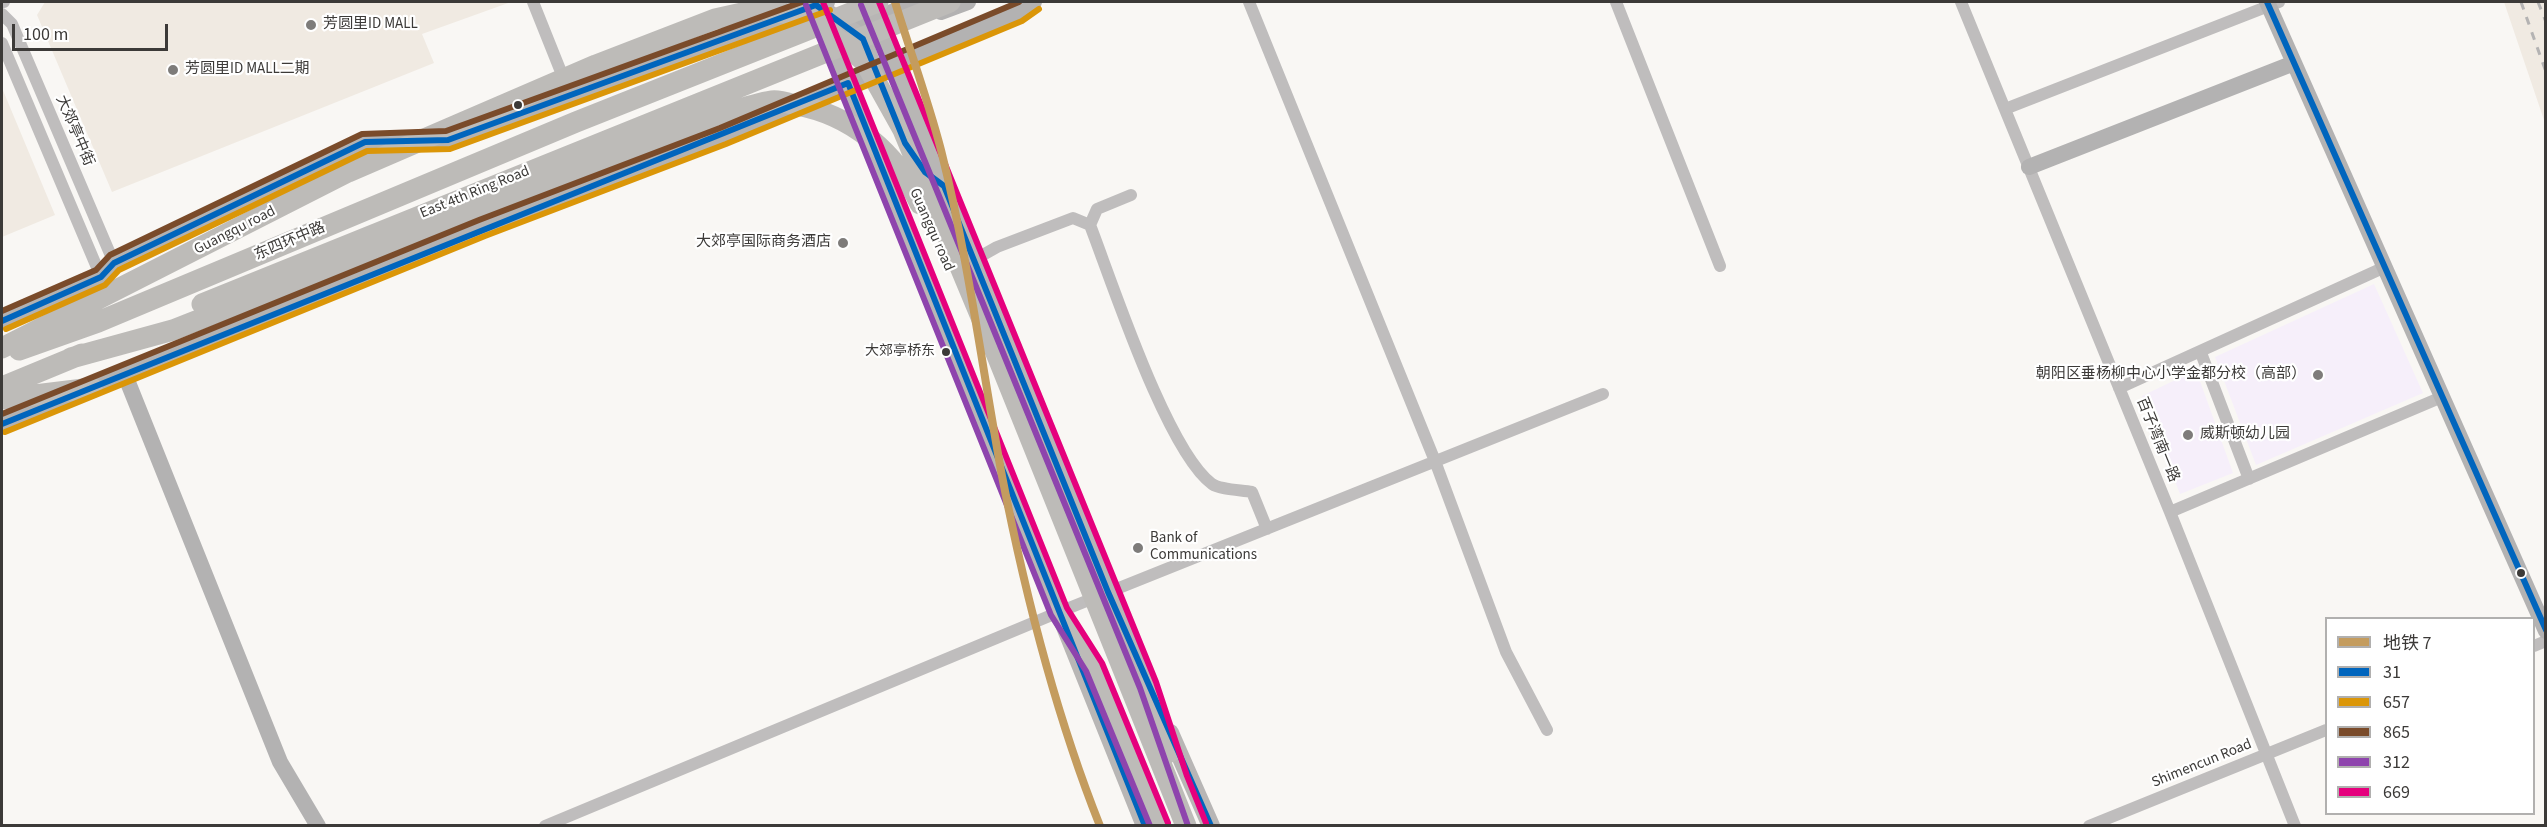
<!DOCTYPE html>
<html>
<head>
<meta charset="utf-8">
<style>
  body { margin:0 }
  #map { position:relative; width:2547px; height:827px; overflow:hidden; background:#f9f7f4; font-family:"Source Sans 3","Noto Sans SC",sans-serif }
  canvas { display:block }
  .frame { position:absolute; inset:0; border:3px solid #3c3a38; pointer-events:none }
  .legend { position:absolute; left:2325px; top:617px; width:210px; height:198px; box-sizing:border-box; background:#fff; border:2px solid #b1b0af; margin:0; padding:8px 10px; list-style:none; font-size:18px; color:#3c3a38 }
  .legend li { display:flex; align-items:center; gap:12px; height:30px }
  .legend b { width:30px; border:2px solid #b1b0af }
  .scale { position:absolute; left:12px; top:24px; width:156px; height:27px; box-sizing:border-box; border:3px solid #3c3a38; border-top:0; padding-left:8px; font-size:18px; line-height:21px; white-space:nowrap; color:#3c3a38; -webkit-text-stroke:4px #fff; paint-order:stroke }
</style>
</head>
<body>
<div id="map">
<canvas width="2547" height="827"></canvas>
<div class="frame"></div>
<ul class="legend">
<li><b style="height:8px;background:#c49c5e"></b>地铁 7</li>
<li><b style="height:8px;background:#0065bd"></b>31</li>
<li><b style="height:8px;background:#db9608"></b>657</li>
<li><b style="height:8px;background:#7a4b2a"></b>865</li>
<li><b style="height:8px;background:#8e44ad"></b>312</li>
<li><b style="height:8px;background:#e5007d"></b>669</li>
</ul>
<div class="scale">100 m</div>
</div>
<script>
const g = document.querySelector('canvas').getContext('2d');
g.lineJoin = 'round';
function fill(path, color) {
  g.fillStyle = color;
  g.fill(path, 'evenodd');
}
function strokePath(path, color, width, dash) {
  g.strokeStyle = color;
  g.lineWidth = width;
  g.lineCap = dash ? 'butt' : 'round';
  g.setLineDash(dash || []);
  g.stroke(path);
}
function drawText(font, color, halo, rows, align = 'center') {
  g.font = font + ' "Source Sans 3","Noto Sans SC",sans-serif';
  g.lineWidth = 4.5;
  g.setLineDash([]);
  g.textBaseline = 'middle';
  g.strokeStyle = halo;
  g.fillStyle = color;
  for (const [text, x, y, turn = 0] of rows) {
    g.save();
    g.translate(x, y);
    g.rotate((+turn || 0) * Math.PI / 180);
    g.textAlign = isNaN(turn) ? turn : align;
    if (halo) g.strokeText(text, 0, 0);
    g.fillText(text, 0, 0);
    g.restore();
  }
}
const built = new Path2D(`
  M45 2H511L422 34 434 63 112 192 37 15Z
  M2504 2H2545V123Z
  M2 88 55 215 2 237Z`);
const education = new Path2D(`
  M2374 284 2423 393 2256 465 2215 357Z
  M2196 370 2233 473 2180 494 2142 396Z`);
const street = new Path2D(`
  M2 2H4
  M533 2 565 82
  M1249 2 1435 461 1506 652 1547 730
  M1616 2 1720 266
  M1961 2 2170 512 2295 826
  M2 14 12 24 114 263
  M2 43 101 277
  M2005 109 2279 2
  M1131 195 1097 209 1090 225C1112 282 1167 451 1212 484 1221 490 1241 490 1252 492L1267 529
  M974 260 997 247 1073 218 1090 225
  M2201 353 2249 479
  M2119 388 2385 267
  M2170 512 2442 397
  M2534 646 2546 641
  M545 826 1059 612 1603 394
  M2089 826 2326 730`);
const secondary = new Path2D(`
  M2267 2 2546 631
  M941 12 968 2
  M846 37 876 18 918 2
  M2029 167 2294 63
  M2 321 101 277 114 263 365 142 448 140 827 2
  M125 375 280 762 318 826
  M2 424 482 228 723 136 1019 13 1034 2`);
const primary = new Path2D(`
  M814 2 1145 826
  M869 2 1108 592 1153 697
  M828 13 863 39 875 74
  M1170 733 1211 826`);
const highway = new Path2D(`
  M202 304 950 2
  M2 348 348 172 596 65 715 19 760 9 812 18 865 62 903 130 998 358 1186 826
  M19 350 98 322 576 122 878 2
  M71 358 173 330 701 122C724 116 749 104 772 101 779 100 788 103 795 105 851 114 897 153 920 204
  M2 387 82 354
  M2 399 92 388
  M1059 612 1094 667 1160 826
  M1148 685 1170 752`);
const rail = new Path2D(`
  M2521 2 2546 72
  M2538 2 2546 22`);
const bus1 = new Path2D(`
  M2267 2 2546 630
  M2 321 101 277 114 263 365 142 448 140 816 5 863 39 905 143 925 172 944 186 1108 592 1211 826
  M2 424 848 83 1145 826`);
const bus2 = new Path2D(`
  M6 329 105 285 119 270 367 151 450 149 830 10
  M5 432 485 236 726 144 1022 21 1039 9`);
const bus3 = new Path2D(`
  M2 311 96 270 110 255 362 134 446 131 802 2
  M2 414 479 220 720 128 1019 2`);
const bus4 = new Path2D(`
  M806 5 1051 615 1086 671 1150 826
  M861 5 1140 688 1188 826`);
const bus5 = new Path2D(`
  M823 2 1067 608 1102 663 1168 823
  M879 2 1156 682 1187 776 1206 823`);
const metro1 = new Path2D(`
  M895 2C910 51 928 100 941 150 968 257 982 367 1002 476 1025 594 1055 713 1100 826`);
const markers = [
  [311,25,6,"#7e7c7a"],
  [173,70,6,"#7e7c7a"],
  [518,105,5,"#3c3a38"],
  [843,243,6,"#7e7c7a"],
  [946,352,5,"#3c3a38"],
  [2318,375,6,"#7e7c7a"],
  [2188,435,6,"#7e7c7a"],
  [1138,548,6,"#7e7c7a"],
  [2521,573,5,"#3c3a38"]
];
const busNames = [
  ["大郊亭桥东",935,352]
];
const poiNames = [
  ["芳圆里ID MALL",323,25],
  ["芳圆里ID MALL二期",185,70],
  ["大郊亭国际商务酒店",831,243,"right"],
  ["朝阳区垂杨柳中心小学金都分校（高部）",2306,375,"right"],
  ["威斯顿幼儿园",2200,435],
  ["Bank of",1150,539],
  ["Communications",1150,556]
];
const streetNames = [
  ["大郊亭中街",74,131,67],
  ["East 4th Ring Road",475,193,-22],
  ["Guangqu road",931,230,66],
  ["Guangqu road",235,231,-27],
  ["东四环中路",290,242,-23],
  ["百子湾南一路",2157,440,68],
  ["Shimencun Road",2202,764,-22]
];
fill(built, '#f0eae2');
fill(education, '#f6effa');
strokePath(street, '#bfbdbd', 12);
strokePath(secondary, '#b3b2b2', 16);
strokePath(primary, '#b8b6b5', 18);
strokePath(highway, '#bdbbb8', 21);
strokePath(rail, '#b4b3b3', 3, [8, 8]);
strokePath(bus1, '#0065bd', 6);
strokePath(bus2, '#db9608', 6);
strokePath(bus3, '#7a4b2a', 6);
strokePath(bus4, '#8e44ad', 6);
strokePath(bus5, '#e5007d', 6);
strokePath(metro1, '#c49c5e', 8);
for (const [x, y, r, color] of markers) {
  const dot = new Path2D();
  dot.arc(x, y, r, 0, 2 * Math.PI);
  g.fillStyle = color;
  g.fill(dot);
  strokePath(dot, '#fff', 2);
}
drawText('14px', '#3c3a38', '#fff', busNames, 'right');
drawText('15px', '#3c3a38', '#fff', poiNames, 'left');
drawText('15px', '#3c3a38', '#fff', streetNames);
</script>
</body>
</html>
